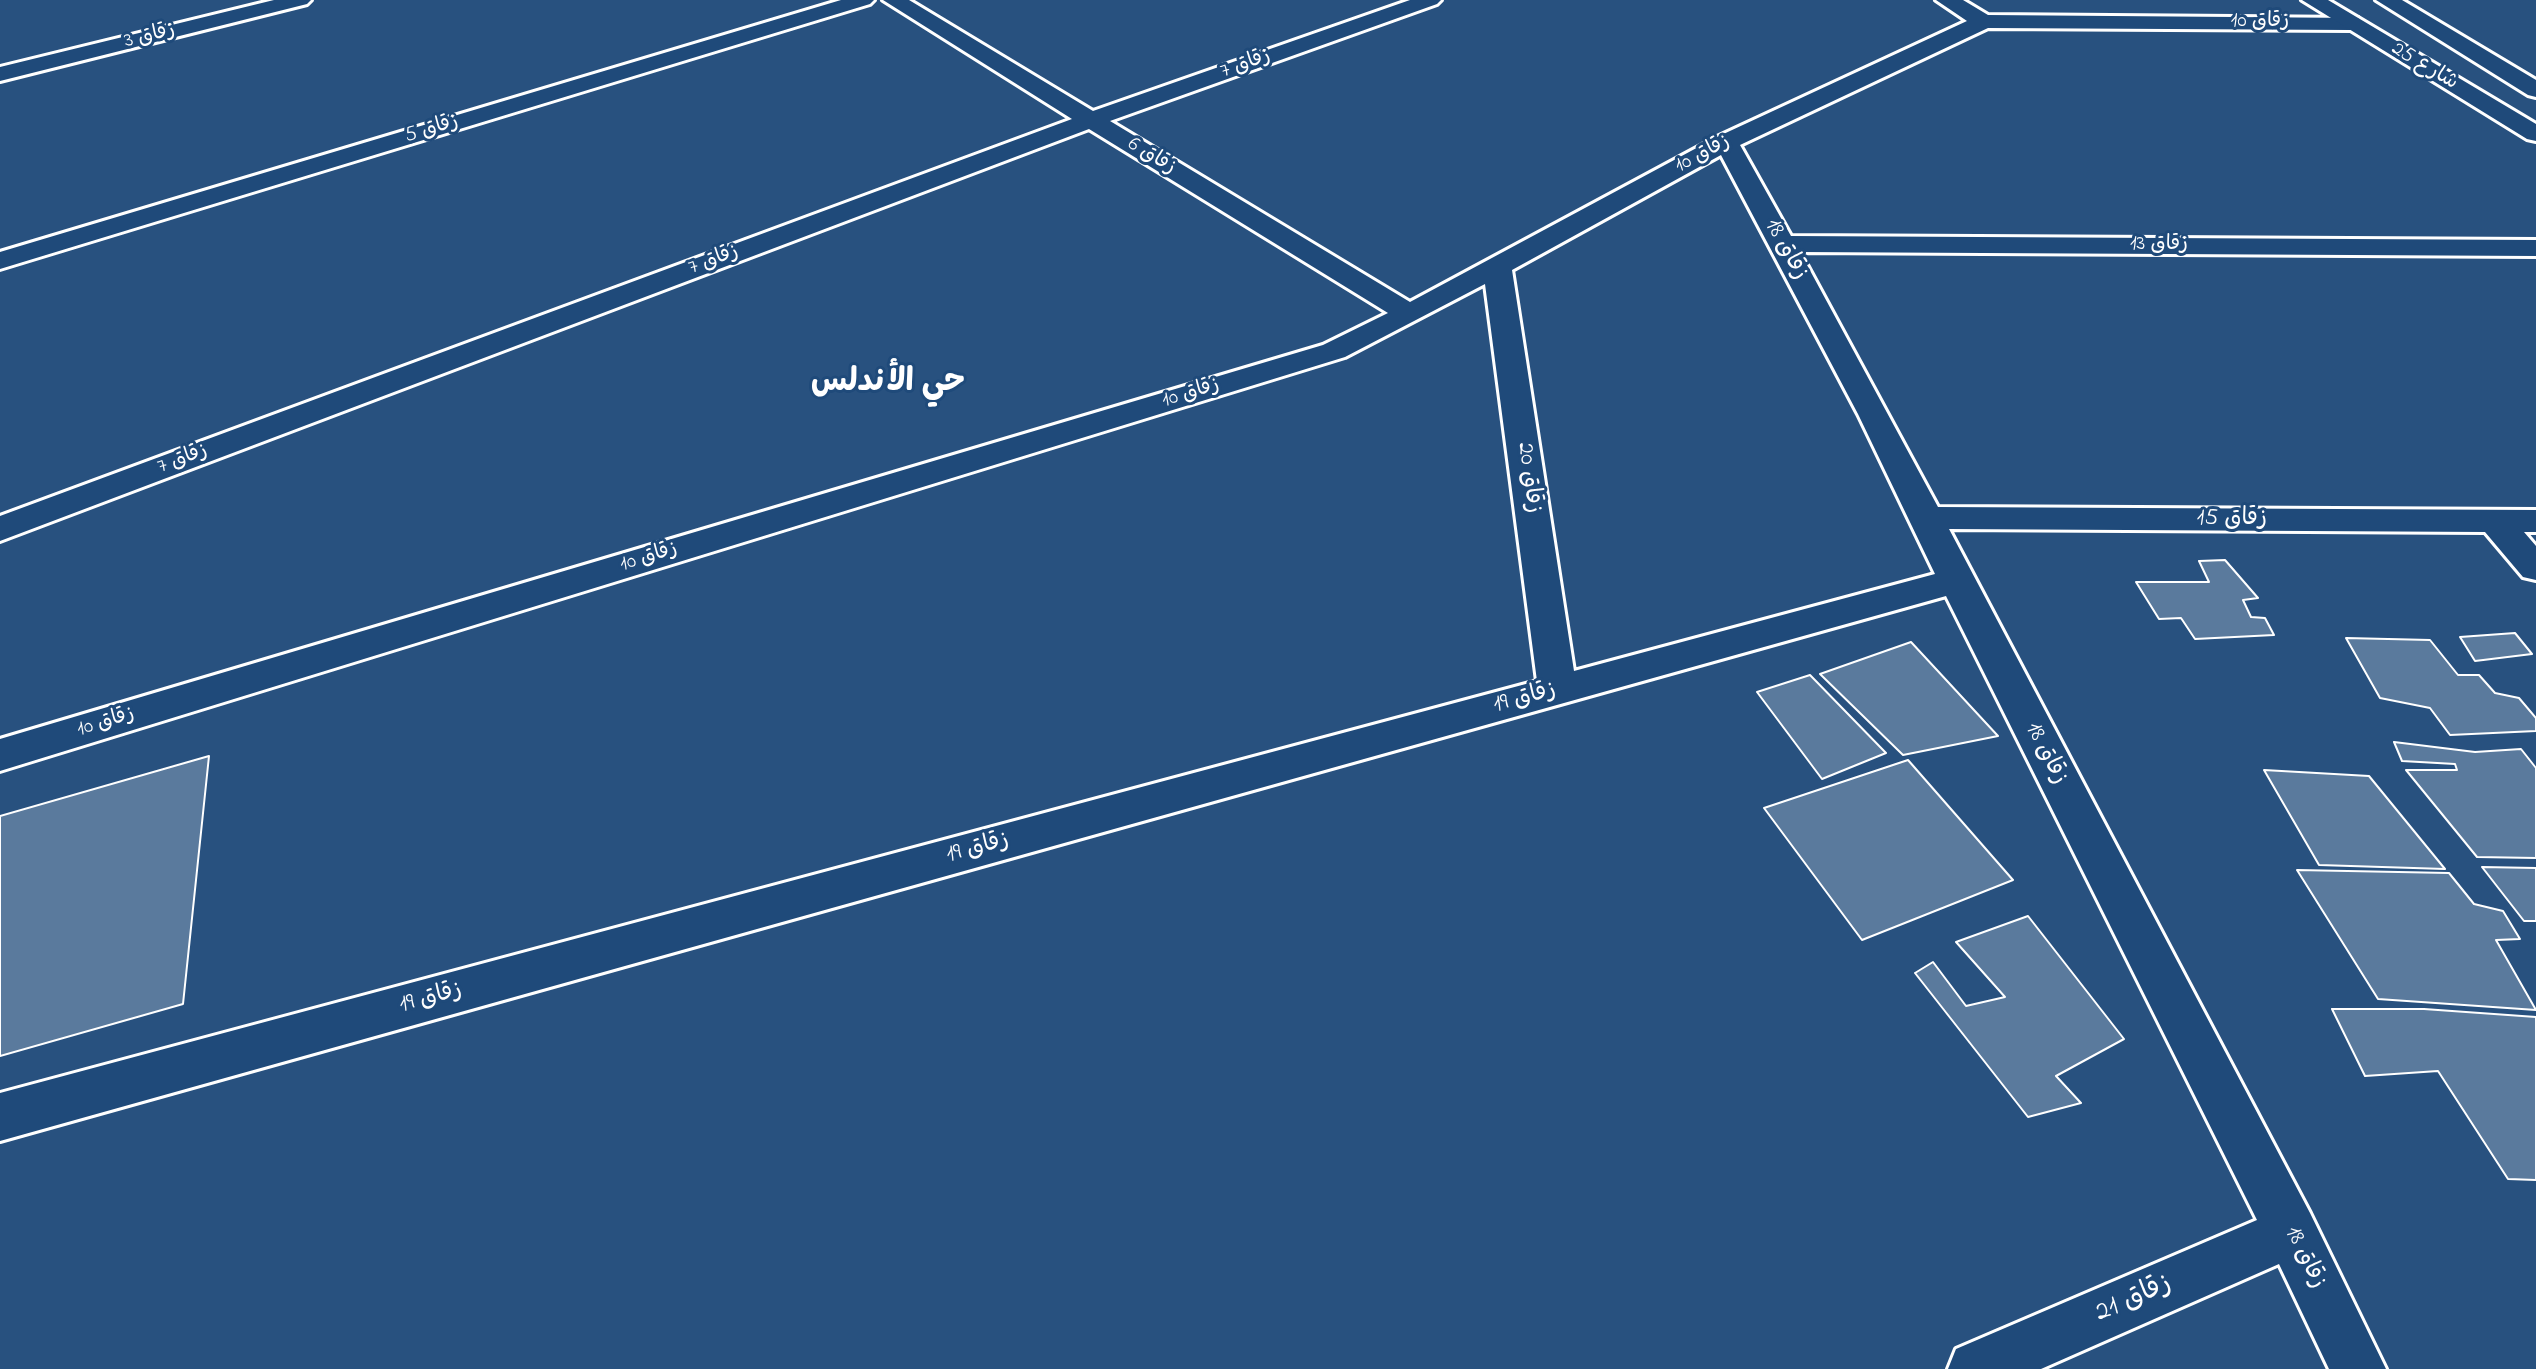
<!DOCTYPE html>
<html>
<head>
<meta charset="utf-8">
<style>
  body { margin:0 }
  canvas { display:block; background:#28517f }
</style>
</head>
<body>
<canvas width="2536" height="1369"></canvas>
<script>
const g = document.querySelector('canvas').getContext('2d');
g.lineJoin = 'round';
function fill(path, color) {
  g.fillStyle = color;
  g.fill(path, 'evenodd');
}
function strokePath(path, color, width, dash) {
  g.strokeStyle = color;
  g.lineWidth = width;
  g.lineCap = dash ? 'butt' : 'round';
  g.setLineDash(dash || []);
  g.stroke(path);
}
function drawText(font, color, halo, rows, align = 'center') {
  g.font = font + ' "Indie Flower","Playpen Sans Arabic",sans-serif';
  g.lineWidth = 6;
  g.setLineDash([]);
  g.textBaseline = 'middle';
  g.strokeStyle = halo;
  g.fillStyle = color;
  for (const [text, x, y, turn = 0] of rows) {
    g.save();
    g.translate(x, y);
    g.rotate((+turn || 0) * Math.PI / 180);
    g.textAlign = isNaN(turn) ? turn : align;
    if (halo) g.strokeText(text, 0, 0);
    g.fillText(text, 0, 0);
    g.restore();
  }
}
const building = new Path2D(`
  M2225 560 2258 598 2243 600 2251 617 2265 618 2274 635 2195 639 2181 618 2159 619 2136 582H2209L2199 561Z
  M2515 633 2532 654 2475 661 2460 637Z
  M2346 638 2430 640 2458 675H2479L2495 693 2519 698 2536 718V731L2450 735 2430 708 2380 698Z
  M1911 642 1998 736 1903 755 1820 674Z
  M1810 675 1886 753 1822 779 1757 692Z
  M2394 742 2475 752 2521 749 2536 768V858L2477 857 2406 770H2457L2455 764 2402 761Z
  M209 756 183 1004 0 1056V816Z
  M1908 760 2013 880 1862 940 1764 808Z
  M2264 770 2369 776 2445 869 2319 865Z
  M2482 867 2536 868V921H2524Z
  M2297 870 2449 873 2474 904 2503 911 2520 939 2496 940 2536 1010 2378 999Z
  M2028 916 2124 1039 2056 1076 2081 1103 2028 1117 1915 973 1933 962 1966 1006 2005 997 1956 942Z
  M2332 1009H2424L2536 1017V1180L2508 1179 2438 1071 2365 1076Z`);
const minor = new Path2D(`
  M274 0H311L307 4 0 81V67Z
  M841 0H874L870 4 0 269V252Z
  M883 0H909L1093 111 1410 0H1441L1437 4 1110 121 1410 302 1717 137 1967 21 1936 0H1963L1988 15 2358 18 2361 23 2358 28 2350 30 1988 28 1740 145 1791 236 2536 240V256L1800 252 1938 507 2536 510V532H2524L2536 546V580L2523 577 2485 532 1949 529 2310 1213 2386 1369H2329L2279 1264 2041 1369H1948L1956 1349 2257 1220 1946 596 0 1141V1093L1537 681 1485 284 1345 357 0 771V739L1323 345 1388 313 1089 129 0 541V516L1072 119ZM1721 155 1858 414 1935 574 1574 671 1512 270Z`);
const tertiary = new Path2D(`
  M2302 0H2328L2536 124V141L2527 139Z
  M2376 0H2402L2536 80V97L2528 95Z`);
const farStreetnames = [
  ["زقاق 10",2260,23],
  ["زقاق 3",150,37,-14],
  ["زقاق 7",1246,65,-20],
  ["شارع 25",2424,67,31],
  ["زقاق 5",432,130,-17],
  ["زقاق 10",1703,155,-28],
  ["زقاق 6",1151,157,31],
  ["زقاق 13",2159,246],
  ["زقاق 7",714,261,-21],
  ["زقاق 10",1191,394,-17],
  ["زقاق 7",183,460,-21],
  ["زقاق 10",649,558,-17],
  ["زقاق 10",106,723,-17]
];
const streetNames = [
  ["زقاق 18",1785,250,61],
  ["زقاق 20",1528,478,82],
  ["زقاق 15",2232,520],
  ["زقاق 19",1525,699,-15],
  ["زقاق 18",2045,754,63],
  ["زقاق 19",978,849,-15],
  ["زقاق 19",431,999,-15],
  ["زقاق 18",2304,1258,64]
];
const nearStreetnames = [
  ["زقاق 21",2134,1300,-24]
];
const districtNames = [
  ["حي الأندلس",888,385]
];
fill(building, '#5a7a9d');
strokePath(building, '#fff', 2);
strokePath(minor, '#fff', 6);
strokePath(tertiary, '#fff', 6);
fill(minor, '#1f4a7a');
fill(tertiary, '#1f4a7a');
drawText('21px', '#fff', '#1f4a7a', farStreetnames);
drawText('24px', '#fff', '#1f4a7a', streetNames);
drawText('28px', '#fff', '#1f4a7a', nearStreetnames);
drawText('bold 32px', '#fff', '#1f4a7a', districtNames);
</script>
</body>
</html>
